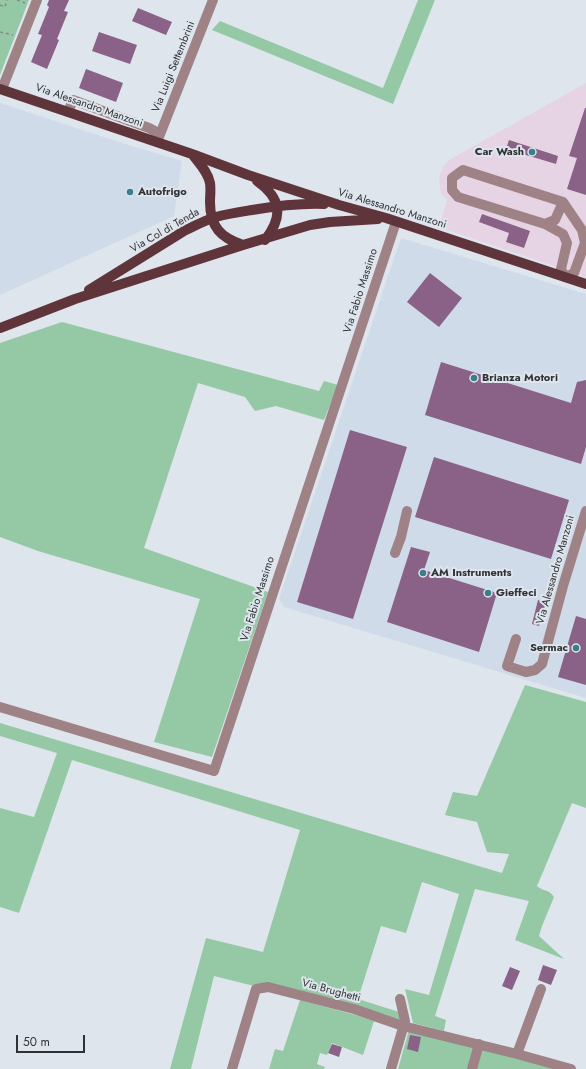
<!DOCTYPE html>
<html>
<head>
<meta charset="utf-8">
<style>
  body { margin:0 }
  #map { position:relative; width:586px; height:1069px; overflow:hidden; background:#dee5ec; font-family:Jost,sans-serif }
  canvas { display:block }
  .scale { position:absolute; left:16px; top:1035px; width:69px; height:18px; box-sizing:border-box; border:2px solid #2f3134; border-top:0; padding-left:5px; font-size:12px; line-height:14px; white-space:nowrap; color:#2f3134; -webkit-text-stroke:3px #dee5ec; paint-order:stroke }
</style>
</head>
<body>
<div id="map">
<canvas width="586" height="1069"></canvas>
<div class="scale">50 m</div>
</div>
<script>
const g = document.querySelector('canvas').getContext('2d');
g.lineJoin = 'round';
function fill(path, color) {
  g.fillStyle = color;
  g.fill(path, 'evenodd');
}
function strokePath(path, color, width, dash) {
  g.strokeStyle = color;
  g.lineWidth = width;
  g.lineCap = dash ? 'butt' : 'round';
  g.setLineDash(dash || []);
  g.stroke(path);
}
function drawText(font, color, halo, rows, align = 'center') {
  g.font = font + ' Jost,sans-serif';
  g.lineWidth = 4;
  g.setLineDash([]);
  g.textBaseline = 'middle';
  g.strokeStyle = halo;
  g.fillStyle = color;
  for (const [text, x, y, turn = 0] of rows) {
    g.save();
    g.translate(x, y);
    g.rotate((+turn || 0) * Math.PI / 180);
    g.textAlign = isNaN(turn) ? turn : align;
    if (halo) g.strokeText(text, 0, 0);
    g.fillText(text, 0, 0);
    g.restore();
  }
}
const commercial = new Path2D(`
  M586 83V277L439 227 447 200 441 193 439 177 443 167 449 160Z`);
const built = new Path2D(`
  M0 103 125 144 182 161 174 216 0 295Z
  M401 238 586 294V698L284 607 279 599Z`);
const green = new Path2D(`
  M0 0H29L0 75Z
  M418 0H435L393 104 212 30 220 21 383 88Z
  M62 322 319 391 324 381 338 385 324 420 276 406 255 411 245 397 198 383 144 548 268 592 212 757 154 742 200 599 38 551 0 537V343Z
  M525 685 586 702V808L572 803 537 886C544 892 549 889 554 897L542 926 539 936 564 959 515 940 529 901 475 889 435 1016 446 1020 444 1031 413 1023 405 989 429 995 459 894 422 882 406 933 381 926 358 999 399 1012 401 1020 355 1005 254 986 214 976 191 1069H170L206 938 263 952 300 830 72 760 19 913 0 907V808L34 817 57 753 0 736V723L502 873 509 854 487 852 477 822 445 815 453 792 477 796Z
  M300 1000 352 1014 374 1021 363 1055 332 1043 327 1055 320 1053 317 1064 325 1067 324 1069H269L275 1049 283 1051Z
  M409 1030 493 1052 553 1069H398Z`);
const building = new Path2D(`
  M49 0H69L64 11 68 12 57 39 59 40 47 69 31 62 42 35 38 34 49 7 47 5Z
  M138 8 172 22 166 35 132 21Z
  M99 32 137 45 130 64 92 51Z
  M86 69 123 83 116 102 79 88Z
  M585 108H586V195L567 189 577 158 569 156Z
  M509 140 558 156 556 164 506 149Z
  M482 214 530 231 524 248 506 242 509 233 479 222Z
  M430 273 462 298 439 327 407 302Z
  M441 362 571 403 577 382 586 380V447L581 464 425 415Z
  M350 430 407 447 353 619 297 602Z
  M434 457 569 500 551 559 415 517Z
  M411 547 430 552 424 570 497 593 479 652 387 622Z
  M538 600 546 602 539 626 532 624Z
  M576 616 586 619V685L558 677Z
  M543 965 557 970 551 985 538 980Z
  M510 967 520 971 512 990 502 986Z
  M410 1035 421 1037 418 1052 407 1049Z
  M332 1044 342 1047 339 1057 328 1053Z`);
const path = new Path2D(`
  M17 0 25 3
  M0 5 5 7 7 0
  M0 32 13 35`);
const minor = new Path2D(`
  M2 89 37 0
  M68 112 73 100 149 128 160 134
  M157 142 213 0
  M545 224 555 220 563 202 463 170 452 178V190L458 197 545 224 563 234 567 243 561 269 565 277 574 273 585 243 582 230 563 202
  M395 553 401 537 407 511
  M516 639 507 666 526 672 535 670 542 664 563 586 586 511
  M0 707 214 771 396 222
  M517 1054 541 989
  M232 1069 256 989 268 987 354 1009 403 1026 517 1054 571 1069
  M391 1069 405 1021 400 999
  M472 1069 479 1044`);
const major = new Path2D(`
  M0 89 192 154 248 175 339 205 386 218 586 284
  M192 154C199 163 208 172 210 183 211 189 210 196 210 202 210 227 221 238 243 245
  M257 181C281 198 284 216 265 240
  M89 290 184 231C195 226 205 220 216 217 227 214 240 212 252 210 276 206 299 203 324 204
  M0 328 75 299 243 245 310 225 330 222 378 219`);
const markers = [
  [532,152,4,"#397f8b"],
  [130,192,4,"#397f8b"],
  [474,378,4,"#397f8b"],
  [423,573,4,"#397f8b"],
  [488,593,4,"#397f8b"],
  [576,648,4,"#397f8b"]
];
const streetNames = [
  ["Via Luigi Settembrini",174,67,-68],
  ["Via Alessandro Manzoni",89,106,19],
  ["Via Alessandro Manzoni",392,209,17],
  ["Via Col di Tenda",165,231,-30],
  ["Via Fabio Massimo",361,291,-72],
  ["Via Alessandro Manzoni",556,570,-74],
  ["Via Fabio Massimo",258,599,-72],
  ["Via Brughetti",331,991,15]
];
const poiNames = [
  ["Car Wash",524,152,"right"],
  ["Autofrigo",138,192],
  ["Brianza Motori",482,378],
  ["AM Instruments",431,573],
  ["Gieffeci",496,593],
  ["Sermac",568,648,"right"]
];
fill(commercial, '#e6d4e4');
fill(built, '#cfdbe8');
fill(green, '#95c9a5');
fill(building, '#8a6187');
strokePath(path, '#858a8f', 1.5, [3, 3]);
strokePath(minor, '#9e8286', 10);
strokePath(major, '#60343b', 10);
for (const [x, y, r, color] of markers) {
  const dot = new Path2D();
  dot.arc(x, y, r, 0, 2 * Math.PI);
  g.fillStyle = color;
  g.fill(dot);
  strokePath(dot, '#dee5ec', 1.5);
}
drawText('11px', '#2f3134', '#dee5ec', streetNames);
drawText('bold 11px', '#2f3134', '#dee5ec', poiNames, 'left');
</script>
</body>
</html>
